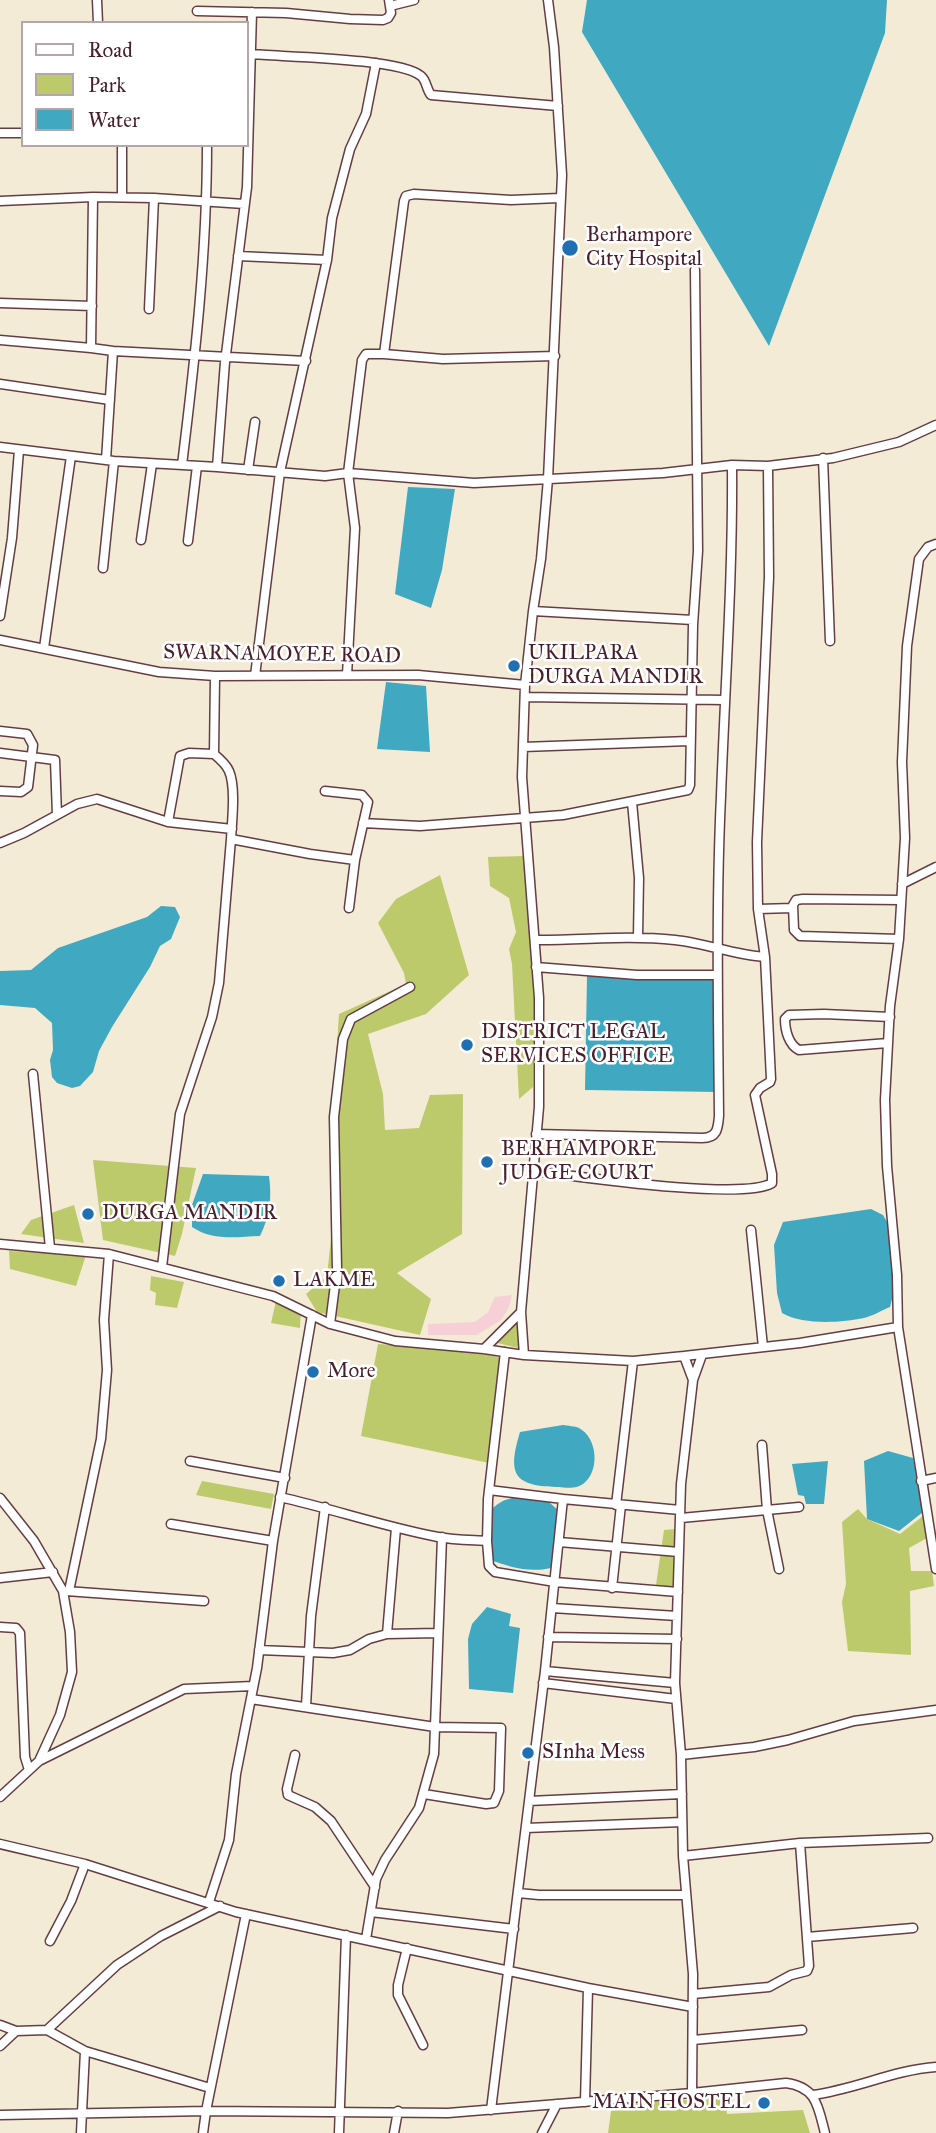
<!DOCTYPE html>
<html>
<head>
<meta charset="utf-8">
<style>
  body { margin:0 }
  #map { position:relative; width:936px; height:2133px; overflow:hidden; background:#f4ebd6; font-family:"IM FELL Great Primer",serif }
  canvas { display:block }
  .legend { position:absolute; left:21px; top:21px; width:228px; height:126px; box-sizing:border-box; background:#fff; border:2px solid #b7a5aa; margin:0; padding:9px 12px; list-style:none; font-size:21px; color:#4a1f2b }
  .legend li { display:flex; align-items:center; gap:14px; height:35px }
  .legend b { width:35px; border:2px solid #b7a5aa }
</style>
</head>
<body>
<div id="map">
<canvas width="936" height="2133"></canvas>
<ul class="legend">
<li><b style="height:9px;background:#fff"></b>Road</li>
<li><b style="height:19px;background:#bdca6b"></b>Park</li>
<li><b style="height:19px;background:#40a8c0"></b>Water</li>
</ul>
</div>
<script>
const g = document.querySelector('canvas').getContext('2d');
g.lineJoin = 'round';
function fill(path, color) {
  g.fillStyle = color;
  g.fill(path, 'evenodd');
}
function strokePath(path, color, width, dash) {
  g.strokeStyle = color;
  g.lineWidth = width;
  g.lineCap = dash ? 'butt' : 'round';
  g.setLineDash(dash || []);
  g.stroke(path);
}
function drawText(font, color, halo, rows, align = 'center') {
  g.font = font + ' "IM FELL Great Primer",serif';
  g.lineWidth = 5;
  g.setLineDash([]);
  g.textBaseline = 'middle';
  g.strokeStyle = halo;
  g.fillStyle = color;
  for (const [text, x, y, turn = 0] of rows) {
    g.save();
    g.translate(x, y);
    g.rotate((+turn || 0) * Math.PI / 180);
    g.textAlign = isNaN(turn) ? turn : align;
    if (halo) g.strokeText(text, 0, 0);
    g.fillText(text, 0, 0);
    g.restore();
  }
}
const built = new Path2D(`
  M512 1295 508 1309 501 1320 477 1335H428V1324L475 1322 488 1312 495 1297Z`);
const green = new Path2D(`
  M525 856 534 998 533 1087 519 1099 512 964 509 949 516 932 509 898 490 886 488 857Z
  M440 875 469 975 426 1014 368 1034 383 1094 385 1130 419 1128 430 1095 463 1094 462 1234 397 1273 431 1299 420 1335 317 1312 306 1294 327 1276 334 1209 331 1136 339 1014 406 984 404 973 378 923 396 899Z
  M93 1160 196 1168 182 1234 175 1256 103 1240Z
  M74 1205 84 1243 21 1234 31 1220Z
  M9 1251 86 1255 76 1286 10 1269Z
  M151 1276 184 1282 177 1308 155 1305 156 1293 150 1290Z
  M276 1301 301 1308 300 1328 271 1323Z
  M520 1317 522 1349 489 1341Z
  M378 1344 471 1350 501 1358 489 1463 361 1436Z
  M202 1481 274 1494 271 1509 196 1495Z
  M858 1509 867 1519 900 1534 923 1516 927 1538 909 1548 911 1571H932L934 1586 910 1591 911 1655 848 1651 842 1602 846 1584 842 1522Z
  M675 1529V1588L656 1585 664 1530Z
  M726 2098 727 2114 803 2110 810 2133H608L612 2104Z`);
const water = new Path2D(`
  M587 0H887L885 33 769 346 582 32Z
  M408 487 455 489 442 570 431 608 395 594Z
  M386 682 426 686 430 752 377 749Z
  M161 906 175 907 180 917 171 939 160 946 150 967 112 1027 99 1051 93 1072 80 1086 72 1088 57 1083 52 1077 50 1060 53 1050 52 1023 35 1008 0 1005V971L31 970 58 948 147 917Z
  M716 974 718 1092 585 1090 587 976Z
  M203 1174 269 1176C272 1198 270 1216 260 1236 235 1237 213 1241 192 1227V1205Z
  M871 1209 883 1215 890 1227 896 1284 890 1307C882 1310 873 1316 864 1318 840 1323 803 1325 782 1313L777 1293 774 1245 783 1222Z
  M563 1425C568 1426 575 1426 579 1428 598 1438 600 1472 583 1484 575 1490 565 1487 556 1487 512 1486 508 1472 520 1432Z
  M888 1451 913 1458 923 1512 899 1531 867 1519 864 1461Z
  M828 1461 824 1504H806L804 1496 798 1495 792 1464Z
  M532 1496 549 1502 561 1513 551 1568C528 1573 510 1567 488 1559L490 1511C503 1497 515 1497 532 1496Z
  M487 1607 511 1614 509 1626 520 1628 513 1693 469 1689 468 1639 472 1624Z`);
const minor = new Path2D(`
  M97 0 98 23
  M390 6 414 0
  M197 11 286 13 350 19 383 20 388 18 391 13 389 0
  M251 54C284 57 399 58 421 76 427 81 426 89 431 95L558 106
  M0 133H23
  M93 197 91 348 113 351
  M122 197V145
  M0 201 93 197 154 198 244 204
  M238 256 327 260
  M0 303 92 306
  M149 309 154 198
  M0 340 91 348
  M384 354 443 359 555 356
  M0 384 110 400
  M0 447 114 461 217 467 325 476 348 473 474 483 663 473 732 465 768 466 833 458 899 442 936 425
  M823 458 830 641
  M106 460 113 351 306 361
  M182 465C195 359 207 253 207 145
  M217 467 225 362 247 187 252 12
  M248 470 255 422
  M141 540 152 464
  M188 541 197 466
  M936 544 928 547 919 559 907 646 902 762 905 838 899 939 890 1006 885 1100 887 1166 897 1275 898 1327 936 1569
  M103 568 114 461
  M533 611 693 620
  M0 616 12 538 19 450
  M0 640 159 672 215 676 418 675 525 685
  M44 648 71 456
  M347 675 355 528 348 473 362 360 366 354H384L404 201 406 196 414 194 511 200 559 198
  M255 676 280 472 327 260 332 218 350 149 366 114 376 63
  M525 697 725 700
  M0 731 27 734 33 745 28 787 21 792 0 791
  M523 747 689 741
  M0 753 55 760 57 815 24 833 0 843
  M214 754 215 676
  M325 791 362 795 368 802 355 860 349 908
  M632 802 639 878 638 937
  M57 815 77 804 97 799 168 822
  M363 823 420 826 563 815 688 790 690 785 693 625 698 551 695 270
  M231 839 310 854 355 860
  M902 884 936 867
  M758 909 793 908
  M899 939 800 936 794 930 793 905 796 900 803 899 901 900
  M535 940C581 940 628 935 675 940 705 943 734 955 765 957
  M536 967 637 975H717
  M888 1043 799 1050C789 1045 785 1031 785 1019L789 1015 824 1014 890 1017
  M33 1074 50 1248
  M536 1134 702 1138C717 1138 718 1129 719 1116 718 1009 716 903 721 796 725 686 733 576 732 465
  M534 1171C575 1176 743 1201 772 1183V1174L755 1095 760 1088 770 1082 771 1079 765 957 758 909 757 842 769 577 768 466
  M751 1230 763 1347
  M0 1244 109 1254 273 1296 330 1324 395 1341 484 1349 524 1355 521 1312 539 1107V998L522 777 525 685 533 611 541 559 548 479 562 175 554 47 548 0
  M162 1267 180 1114 212 1017 219 983 231 839C232 821 236 787 229 771 226 764 220 759 214 754L189 753 180 756 168 822 232 829
  M330 1324 337 1269 334 1117 343 1039 351 1019 410 987
  M484 1349 521 1312
  M524 1355 633 1361 684 1356 693 1380 681 1484 675 1683 681 1755 683 1856 693 1974 692 2093 786 2083C817 2087 818 2107 825 2133
  M684 1356 800 1343 898 1327
  M693 1380 702 1355
  M762 1445 767 1510 779 1569
  M190 1461 285 1478
  M921 1481 936 1478
  M489 1490 563 1499
  M280 1497C333 1509 385 1527 438 1537 454 1540 471 1540 487 1541L488 1499 505 1352
  M0 1498 34 1541 63 1591 70 1632 72 1672 60 1715 39 1761 0 1797
  M616 1505 633 1361
  M681 1518 799 1507
  M171 1524 273 1541
  M487 1541 489 1566 495 1572 555 1582 678 1592
  M559 1542 679 1552
  M0 1578 53 1572
  M612 1588 621 1505
  M66 1591 204 1601
  M69 1591 101 1439 107 1370 104 1320 109 1254
  M552 1608 677 1616
  M0 1627 16 1628 20 1633 25 1757 29 1770
  M387 1634 396 1528
  M548 1637 677 1639
  M259 1650 333 1653 350 1650 369 1639 387 1634 438 1633
  M545 1671 675 1683
  M543 1683 676 1699
  M251 1699 435 1727 501 1728 499 1791 494 1803 486 1804 424 1794
  M306 1706 311 1616 325 1507
  M295 1755 287 1789 288 1795 315 1807 331 1821 375 1887
  M681 1755 754 1747 788 1740 854 1721 936 1710
  M39 1761 184 1689 253 1686
  M529 1801 682 1794
  M526 1828 682 1822
  M0 1844 85 1864 236 1912 588 1988 693 2007
  M683 1856 800 1843 928 1838
  M518 1893 539 1895H686
  M209 1902 229 1840 236 1774 257 1668 273 1541 312 1315
  M371 1912 514 1929
  M246 1914 206 2111 448 2113 692 2093
  M807 1937 913 1928
  M366 1939 376 1879 385 1860 419 1808 434 1754 442 1537
  M50 1941 71 1901 85 1864
  M407 1948 398 1985V1995L423 2045
  M693 1994 769 1987 791 1975 807 1971 809 1966 800 1843
  M0 2025 16 2031
  M47 2030 85 2051 81 2133
  M693 2040 802 2030
  M0 2046 16 2031 47 2030 117 1965 161 1936 220 1906
  M85 2051 210 2088
  M812 2095C854 2090 893 2070 936 2067
  M585 2102 588 1988
  M491 2110 545 1671 563 1499 680 1510
  M0 2115 206 2111 203 2133
  M339 2133 346 1935
  M394 2133 398 2111
  M542 2133 557 2104`);
const markers = [
  [570,248,9,"#1f6fb2"],
  [514,666,7,"#1f6fb2"],
  [467,1045,7,"#1f6fb2"],
  [487,1162,7,"#1f6fb2"],
  [88,1214,7,"#1f6fb2"],
  [279,1281,7,"#1f6fb2"],
  [313,1372,7,"#1f6fb2"],
  [528,1753,7,"#1f6fb2"],
  [764,2103,7,"#1f6fb2"]
];
const poiNames = [
  ["Berhampore",586,236],
  ["City Hospital",586,260],
  ["UKILPARA",528,654],
  ["DURGA MANDIR",528,678],
  ["DISTRICT LEGAL",481,1033],
  ["SERVICES OFFICE",481,1057],
  ["BERHAMPORE",501,1150],
  ["JUDGE COURT",501,1174],
  ["DURGA MANDIR",102,1214],
  ["LAKME",293,1281],
  ["More",327,1372],
  ["SInha Mess",542,1753],
  ["MAIN HOSTEL",750,2103,"right"]
];
const streetNames = [
  ["SWARNAMOYEE ROAD",282,655,1]
];
fill(built, '#f6cfd7');
fill(green, '#bdca6b');
fill(water, '#40a8c0');
strokePath(minor, '#643e45', 11);
strokePath(minor, '#fff', 8);
for (const [x, y, r, color] of markers) {
  const dot = new Path2D();
  dot.arc(x, y, r, 0, 2 * Math.PI);
  g.fillStyle = color;
  g.fill(dot);
  strokePath(dot, '#fff', 2.5);
}
drawText('21px', '#4a1f2b', '#fff', poiNames, 'left');
drawText('21px', '#4a1f2b', '#fff', streetNames);
</script>
</body>
</html>
